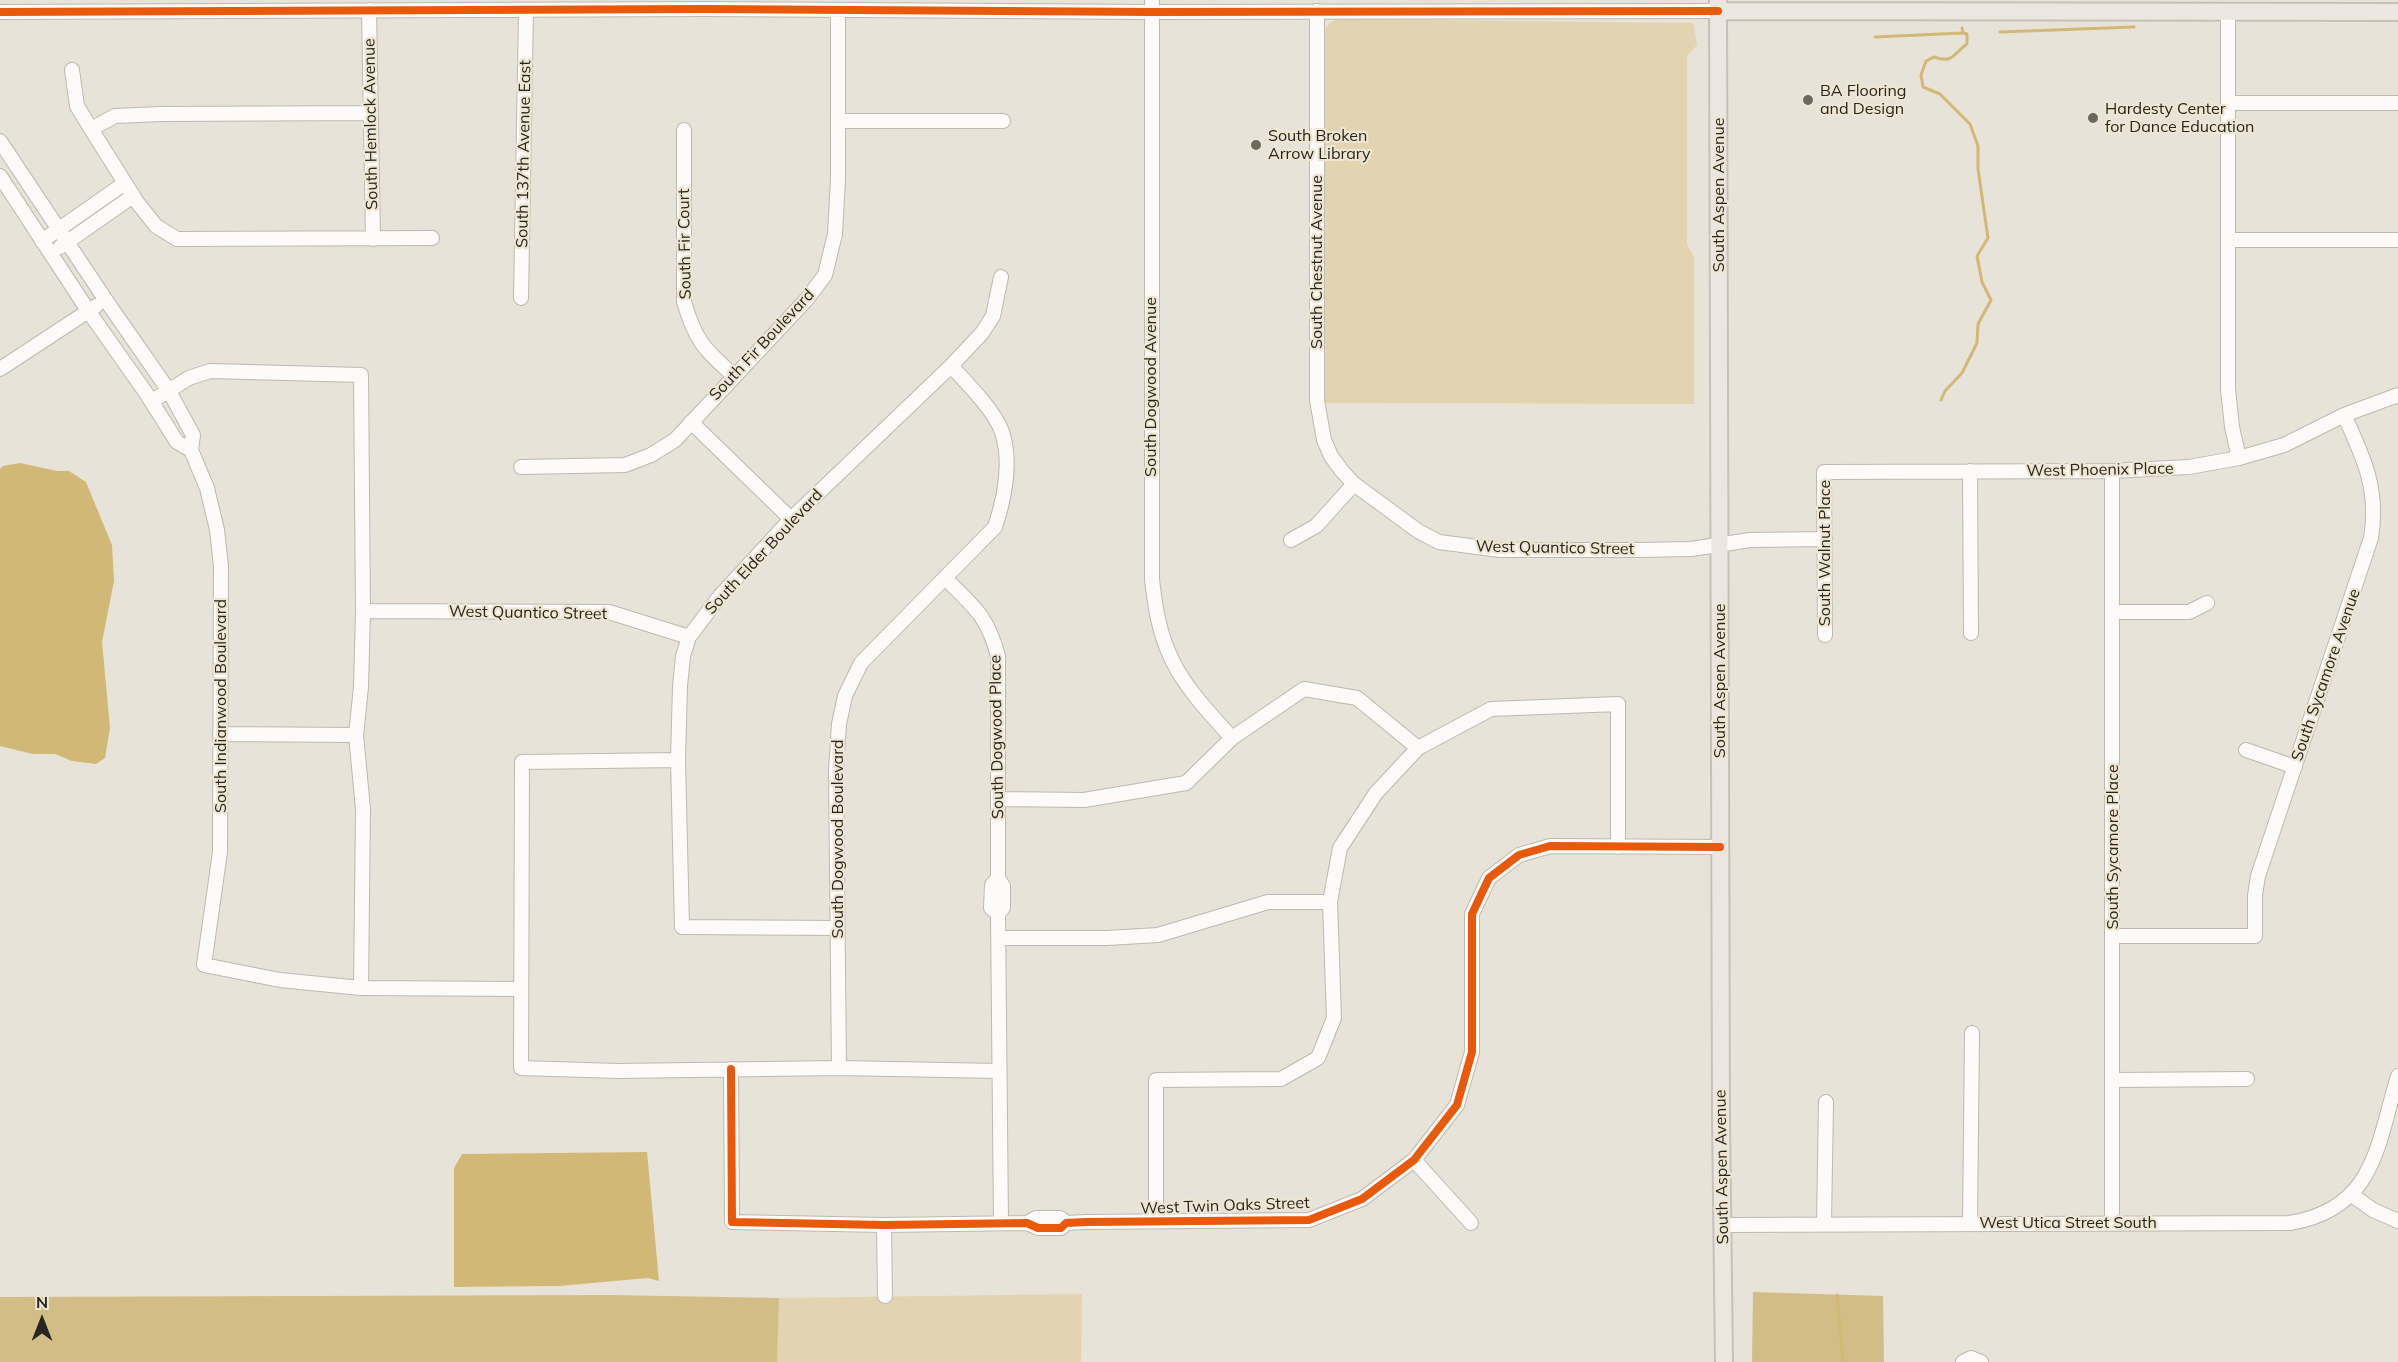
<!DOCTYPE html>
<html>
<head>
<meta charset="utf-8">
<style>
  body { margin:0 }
  #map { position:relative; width:2398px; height:1362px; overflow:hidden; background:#e8e3d8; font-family:Mulish,sans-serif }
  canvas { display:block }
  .north { position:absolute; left:12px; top:1290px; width:60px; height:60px; -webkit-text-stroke:4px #eee6d2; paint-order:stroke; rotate:0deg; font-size:16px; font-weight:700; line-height:24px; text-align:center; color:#28251e }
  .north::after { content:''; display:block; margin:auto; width:21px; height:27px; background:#28251e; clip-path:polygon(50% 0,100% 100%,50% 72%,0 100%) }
</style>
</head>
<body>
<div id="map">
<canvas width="2398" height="1362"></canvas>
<div class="north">N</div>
</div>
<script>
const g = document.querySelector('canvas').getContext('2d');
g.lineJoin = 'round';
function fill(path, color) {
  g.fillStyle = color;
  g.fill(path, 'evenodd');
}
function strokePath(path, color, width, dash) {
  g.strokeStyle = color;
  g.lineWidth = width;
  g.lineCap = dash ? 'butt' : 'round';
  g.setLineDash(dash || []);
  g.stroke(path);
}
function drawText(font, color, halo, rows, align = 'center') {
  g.font = font + ' Mulish,sans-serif';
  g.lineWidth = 4.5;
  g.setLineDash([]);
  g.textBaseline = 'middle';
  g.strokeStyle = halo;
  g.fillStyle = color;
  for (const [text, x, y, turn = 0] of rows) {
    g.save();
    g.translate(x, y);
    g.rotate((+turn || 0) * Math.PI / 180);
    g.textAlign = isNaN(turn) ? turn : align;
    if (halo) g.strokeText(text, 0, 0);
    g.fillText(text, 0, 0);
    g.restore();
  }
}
const green = new Path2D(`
  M1338 19 1692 23 1694 26 1697 45 1687 56V244L1694 257V404L1325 403 1322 40C1324 29 1327 23 1338 19Z
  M1082 1294 1081 1362H777L779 1298Z`);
const forest = new Path2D(`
  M1753 1292 1883 1296 1884 1362H1752Z
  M609 1295 779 1298 777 1362H0V1297Z`);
const water = new Path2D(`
  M20 463 57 471H69L86 482 112 545 114 581 102 642 110 728 105 758 96 764 72 761 55 754H33L0 746V469L3 466Z
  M647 1152 659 1281 648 1278 559 1286 454 1287V1168L462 1154Z`);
const stream = new Path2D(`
  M2000 32 2134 27
  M1875 37 1963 33
  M1941 400 1945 391 1962 373 1977 343 1978 324 1991 300 1982 282 1977 256 1988 238 1978 169V146L1970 124 1940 94 1923 87 1921 75 1926 61 1934 57C1953 64 1953 54 1967 44V34L1963 33 1962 28
  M1837 1295 1843 1362`);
const minor = new Path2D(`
  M1152 0V579C1160 658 1180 681 1232 738
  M369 10 373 239
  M1317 11V400L1324 440 1331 456 1342 471 1354 484 1418 531 1439 542 1500 550H1639L1691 549 1750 540 1825 539
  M0 12 705 9 1151 12 1718 11
  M2228 12V389L2232 427 2239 458
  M72 70 77 106 91 129 137 202 156 226 177 239 432 238
  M2228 103H2398
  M839 121H1003
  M91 129 115 116 161 114 370 113
  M684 130V302C696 342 704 349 734 376
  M0 141 105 299 169 391 193 435 191 450 207 488 217 530 221 566 220 852 204 965 280 980 361 988 520 989
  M0 176 89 312 146 393 177 442 191 450
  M2228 240H2398
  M42 241 125 183
  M60 247 133 196
  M521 298 526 10
  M0 369 96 306
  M152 401 189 378 210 371 361 375 363 611 361 687 356 735 363 809 361 988
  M691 422 791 519
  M521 467 625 465 651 455 675 440 807 299 825 275 835 234 838 179V10
  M1970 471 1971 633
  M1291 540 1316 526 1354 484
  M945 578C974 607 987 615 998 656V878L1003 886V908L998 914 1001 1223
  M363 611 609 612 689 637
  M2113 612H2189L2207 603
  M1825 635 1824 472 2112 471 2189 467 2239 458 2284 445 2344 415 2398 395
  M220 734 356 735
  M2246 750 2295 767
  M678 760 522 762 521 1068 618 1071 839 1068 999 1071
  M998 799 1084 800 1186 783 1232 738 1304 689 1357 698 1418 748
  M998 878 992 885 991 908 998 914
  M837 928 682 927 678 760 680 686 683 656 689 637 720 596 791 519 951 366 982 333 993 316 1001 277
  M2113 936H2255V895L2258 876 2371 538C2379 490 2364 458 2344 415
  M999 938H1107L1158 935 1268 902H1330
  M839 1068 836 770 839 724 845 696 861 663 995 527C1005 497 1012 463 1002 432 995 411 966 382 951 366
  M731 1069 732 1222 884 1225 1027 1223 1038 1228H1061L1066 1223 1086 1222 1309 1220 1362 1199 1414 1160 1457 1105 1472 1052V914L1489 878 1519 855 1550 846 1720 847
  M2113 1080 2247 1079
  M1414 1160 1471 1223
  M2352 1195 2373 1210 2398 1221
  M1156 1221V1080L1281 1079 1318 1058 1334 1018 1330 902 1340 848 1376 793 1418 748 1491 709 1618 704V847
  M1027 1223 1036 1218H1060L1066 1223
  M1970 1223 1972 1033
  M2112 1223V471
  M1824 1224 1826 1102
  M884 1225 885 1296
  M1723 1225 2290 1223C2375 1209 2377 1145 2398 1076
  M1963 1362 1971 1358 1981 1362`);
const major = new Path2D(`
  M1718 0 1721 1118 1724 1362
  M1718 11 2398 12`);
const cycleway = new Path2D(`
  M0 12 705 9 1151 12 1718 11
  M731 1069 732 1222 884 1225 1027 1223 1038 1228H1061L1066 1223 1086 1222 1309 1220 1362 1199 1414 1160 1457 1105 1472 1052V914L1489 878 1519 855 1550 846 1720 847`);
const markers = [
  [1808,100,6,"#6b685f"],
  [2093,118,6,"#6b685f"],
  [1256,145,6,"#6b685f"]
];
const poiNames = [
  ["BA Flooring",1820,91],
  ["and Design",1820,109],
  ["Hardesty Center",2105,109],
  ["for Dance Education",2105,127],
  ["South Broken",1268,136],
  ["Arrow Library",1268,154]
];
const streetNames = [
  ["South Hemlock Avenue",371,124,-91],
  ["South 137th Avenue East",524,154,-89],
  ["South Aspen Avenue",1719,195,-90],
  ["South Fir Court",685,244,-91],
  ["South Chestnut Avenue",1317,262,-90],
  ["South Fir Boulevard",762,345,-47],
  ["South Dogwood Avenue",1151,387,-90],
  ["West Phoenix Place",2100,470,-1],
  ["West Quantico Street",1555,548,1],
  ["South Elder Boulevard",764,552,-47],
  ["South Walnut Place",1825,553,-90],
  ["West Quantico Street",528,613,1],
  ["South Sycamore Avenue",2326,675,-71],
  ["South Aspen Avenue",1720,681,-90],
  ["South Indianwood Boulevard",221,706,-90],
  ["South Dogwood Place",997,737,-91],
  ["South Dogwood Boulevard",838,839,-90],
  ["South Sycamore Place",2113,847,-90],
  ["South Aspen Avenue",1722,1167,-91],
  ["West Twin Oaks Street",1225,1206,-2],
  ["West Utica Street South",2068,1223]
];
fill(green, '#e2d4b0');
fill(forest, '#d2bd86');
fill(water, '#d2b876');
strokePath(stream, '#d2b876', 3);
strokePath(minor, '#bdb9b0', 16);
strokePath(major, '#c4c1bb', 20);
strokePath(minor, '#fcfbf9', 14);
strokePath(major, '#ebe7e0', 16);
strokePath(cycleway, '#e8590c', 8);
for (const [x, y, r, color] of markers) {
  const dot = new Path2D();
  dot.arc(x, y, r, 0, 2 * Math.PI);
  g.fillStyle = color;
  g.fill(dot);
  strokePath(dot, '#eee6d2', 2);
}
drawText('16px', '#28251e', '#eee6d2', poiNames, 'left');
drawText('16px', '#28251e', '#eee6d2', streetNames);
</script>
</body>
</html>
